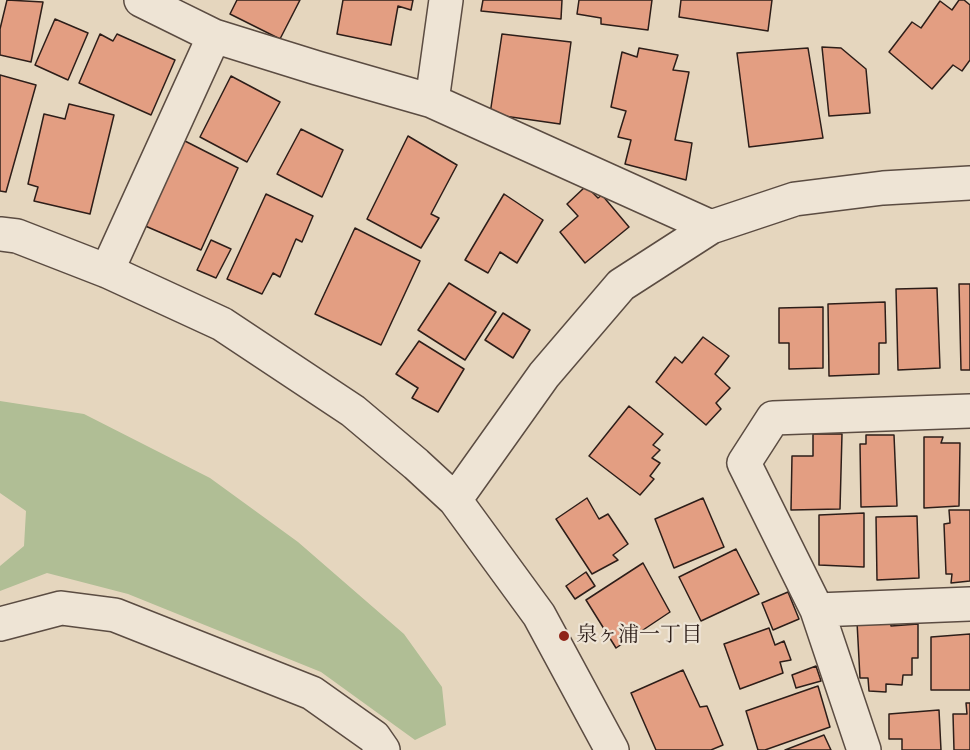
<!DOCTYPE html>
<html>
<head>
<meta charset="utf-8">
<style>
  body { margin:0 }
  canvas { display:block; background:#e5d6be }
</style>
</head>
<body>
<canvas width="970" height="750"></canvas>
<script>
const g = document.querySelector('canvas').getContext('2d');
g.lineJoin = 'round';
function fill(path, color) {
  g.fillStyle = color;
  g.fill(path, 'evenodd');
}
function strokePath(path, color, width, dash) {
  g.strokeStyle = color;
  g.lineWidth = width;
  g.lineCap = dash ? 'butt' : 'round';
  g.setLineDash(dash || []);
  g.stroke(path);
}
function drawText(font, color, halo, rows, align = 'center') {
  g.font = font + ' Cardo,"Noto Serif JP",serif';
  g.lineWidth = 4.5;
  g.setLineDash([]);
  g.textBaseline = 'middle';
  g.strokeStyle = halo;
  g.fillStyle = color;
  for (const [text, x, y, turn = 0] of rows) {
    g.save();
    g.translate(x, y);
    g.rotate((+turn || 0) * Math.PI / 180);
    g.textAlign = isNaN(turn) ? turn : align;
    if (halo) g.strokeText(text, 0, 0);
    g.fillText(text, 0, 0);
    g.restore();
  }
}
const green = new Path2D(`
  M0 401 84 414 210 478 298 542 404 634 442 687 446 725 415 740 321 672 128 594 47 573 0 591V566L24 546 26 511 0 493Z`);
const building = new Path2D(`
  M7 0 43 2 31 62 0 55V29Z
  M237 0H300L280 39 230 14Z
  M343 0H413L411 10 398 6 391 45 337 34Z
  M483 0H562L561 19 481 11Z
  M579 0H652L648 30 601 24V18L577 14Z
  M681 0H772L768 31 679 17Z
  M959 0H964L970 5V60L962 71 953 65 932 89 889 52 912 22 921 28 940 1 952 10Z
  M55 19 88 33 68 80 35 65Z
  M100 34 113 41 117 34 175 60 151 115 79 83Z
  M502 34 571 42 560 124 490 114Z
  M822 47 841 48 866 69 870 113 829 116Z
  M639 48 678 55 673 70 689 72 675 140 692 143 686 180 625 164 631 140 618 137 626 111 611 107 622 52 637 57Z
  M808 48 823 138 749 147 737 53Z
  M0 75 36 85 6 192 0 191Z
  M231 76 280 102 247 162 200 137Z
  M69 104 114 115 90 214 34 201 38 187 28 184 44 114 65 119Z
  M301 129 343 150 322 197 277 174Z
  M408 136 457 165 431 214 439 218 421 248 367 219Z
  M183 140 238 168 201 250 143 225Z
  M586 186 598 198 602 195 629 227 585 263 560 232 578 216 567 204Z
  M266 194 313 216 302 242 296 239 280 277 273 273 262 294 227 279Z
  M504 194 543 220 517 263 500 252 488 273 465 260Z
  M355 228 420 261 381 345 315 314Z
  M211 240 231 249 216 278 197 270Z
  M449 283 496 312 465 360 418 330Z
  M959 284H970V370H961Z
  M937 288 940 368 898 370 896 289Z
  M885 302 886 343H879V374L829 376 828 304Z
  M823 307V368L789 369V343H779V308Z
  M503 313 530 330 513 358 485 340Z
  M703 337 729 356 715 374 730 388 716 403 721 409 706 425 656 382 675 357 682 363Z
  M419 341 464 369 438 412 412 398 418 388 396 374Z
  M629 406 663 434 653 445 660 450 652 458 660 463 650 476 654 479 640 495 589 456Z
  M813 434H842L840 509 791 510 792 456H813Z
  M866 435H894L897 506 861 507 860 444H866Z
  M924 437H943L941 443H960L959 506 924 508Z
  M587 498 599 519 608 514 628 544 613 555 618 560 592 574 556 519Z
  M703 498 724 547 674 568 655 519Z
  M949 510H970V581L951 583 952 574H946L944 524 950 523Z
  M864 513V567L819 565V515Z
  M917 516 919 578 877 580 876 517Z
  M736 549 759 594 701 621 679 577Z
  M643 563 670 612 616 648 586 600Z
  M586 572 595 586 575 599 566 586Z
  M788 592 799 619 773 630 762 603Z
  M890 619 891 626 918 624V658H912V675H903L902 685 886 684V692L869 691 868 678H860L857 622Z
  M769 628 775 645 784 641 791 660 780 662 783 673 740 689 724 644Z
  M970 634V690H931V637Z
  M816 666 821 681 796 688 792 675Z
  M683 670 700 707 707 706 723 745 711 750H656L631 693Z
  M818 686 830 727 765 750H758L746 711Z
  M966 703H970V750H954L953 714H967Z
  M939 710 941 750H902V739H889V714Z
  M824 735 831 750H785Z`);
const minor = new Path2D(`
  M141 0 214 36 317 68 432 101 711 227
  M432 101 446 0
  M0 234 17 236 107 271 222 324 353 411 416 464 455 500 539 615 612 750
  M107 271 214 36
  M455 500 544 375 621 285 711 227 795 199 883 188 970 183
  M817 610 970 604
  M0 624 61 608 115 615 312 693 374 737 383 750
  M864 750 817 610 744 463 773 418 970 411`);
const markers = [
  [564,636,6,"#8f2418"]
];
const poiNames = [
  ["泉ヶ浦一丁目",576,636]
];
fill(green, '#b0be95');
fill(building, '#e39e82');
strokePath(building, '#2d1e19', 1.5);
strokePath(minor, '#5b4c42', 36);
strokePath(minor, '#eee4d5', 33);
for (const [x, y, r, color] of markers) {
  const dot = new Path2D();
  dot.arc(x, y, r, 0, 2 * Math.PI);
  g.fillStyle = color;
  g.fill(dot);
  strokePath(dot, '#eee4d5', 2);
}
drawText('21px', '#2d1e19', '#eee4d5', poiNames, 'left');
</script>
</body>
</html>
